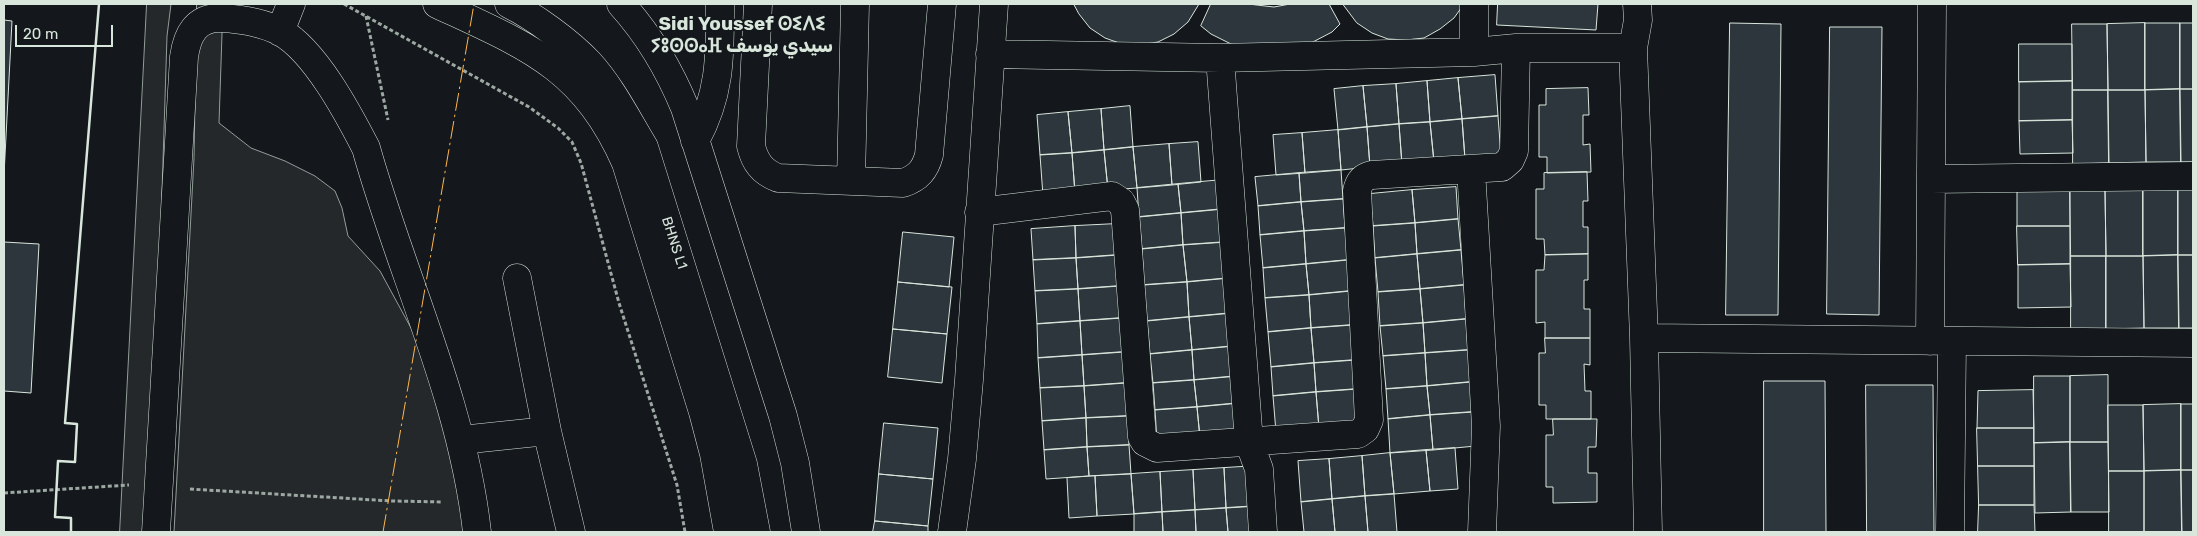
<!DOCTYPE html>
<html>
<head>
<meta charset="utf-8">
<style>
  body { margin:0 }
  #map { position:relative; width:2197px; height:536px; overflow:hidden; background:#14181c; font-family:Rubik,sans-serif }
  canvas { display:block }
  .frame { position:absolute; inset:0; border:5px solid #d8e6dc; pointer-events:none }
  .scale { position:absolute; left:15px; top:25px; width:98px; height:22px; box-sizing:border-box; border:2px solid #d8e6dc; border-top:0; padding-left:6px; font-size:15px; line-height:18px; white-space:nowrap; color:#d8e6dc; -webkit-text-stroke:4px #14181c; paint-order:stroke }
</style>
</head>
<body>
<div id="map">
<canvas width="2197" height="536"></canvas>
<div class="frame"></div>
<div class="scale">20 m</div>
</div>
<script>
const g = document.querySelector('canvas').getContext('2d');
g.lineJoin = 'round';
function fill(path, color) {
  g.fillStyle = color;
  g.fill(path, 'evenodd');
}
function strokePath(path, color, width, dash) {
  g.strokeStyle = color;
  g.lineWidth = width;
  g.lineCap = dash ? 'butt' : 'round';
  g.setLineDash(dash || []);
  g.stroke(path);
}
function drawText(font, color, halo, rows, align = 'center') {
  g.font = font + ' Rubik,Cairo,"Noto Sans Tifinagh",sans-serif';
  g.lineWidth = 4;
  g.setLineDash([]);
  g.textBaseline = 'middle';
  g.strokeStyle = halo;
  g.fillStyle = color;
  for (const [text, x, y, turn = 0] of rows) {
    g.save();
    g.translate(x, y);
    g.rotate((+turn || 0) * Math.PI / 180);
    g.textAlign = isNaN(turn) ? turn : align;
    if (halo) g.strokeText(text, 0, 0);
    g.fillText(text, 0, 0);
    g.restore();
  }
}
const parking = new Path2D(`
  M147 4H171L167 36 158 318 146 532H120Z
  M197 4H223L219 123 251 148 285 161 315 176 335 191 342 208 348 236 380 271 411 328 431 370 470 532H174L194 158Z`);
const building = new Path2D(`
  M1074 4H1199L1188 22 1174 34 1158 42 1140 45 1122 44 1105 38 1090 28 1079 14Z
  M1211 4H1248L1274 7 1290 4H1329L1340 24 1332 32 1311 43 1251 50 1231 44 1211 34 1201 26Z
  M1343 4H1464L1454 18 1440 29 1424 38 1406 40 1388 39 1372 33 1357 23Z
  M1498 4H1598L1596 30 1497 25Z
  M4 20 12 21 4 175Z
  M1730 23 1781 24 1778 315H1726Z
  M2145 23V90H2108L2107 24Z
  M2145 23H2180V89L2145 90Z
  M2180 23H2193V89H2180Z
  M2072 24H2107L2108 90H2073Z
  M1830 27H1882L1879 315 1827 314Z
  M2019 44H2072V81L2019 82Z
  M1495 75 1498 116 1462 119 1458 78Z
  M1458 78 1462 119 1430 122 1427 81Z
  M1427 81 1430 122 1399 124 1396 84Z
  M2072 81V120L2019 121V82Z
  M1396 84 1399 124 1367 127 1363 86Z
  M1363 86 1367 127 1338 130 1334 89Z
  M1588 88 1589 115H1583V145L1590 144 1591 172 1547 173V157H1539V105H1546V89Z
  M2180 89 2181 162H2146L2145 90Z
  M2180 89H2193V162H2181Z
  M2073 90H2108L2109 163 2073 164Z
  M2108 90H2145L2146 162 2109 163Z
  M1130 106 1133 147 1104 150 1101 109Z
  M1101 109 1104 150 1072 153 1068 112Z
  M1068 112 1072 153 1040 155 1037 115Z
  M1498 116 1501 156 1465 159 1462 119Z
  M1462 119 1465 159 1434 162 1430 122Z
  M2072 120 2073 153 2020 154 2019 121Z
  M1430 122 1434 162 1402 165 1399 124Z
  M1399 124 1402 165 1370 167 1367 127Z
  M1367 127 1370 167 1341 170 1338 130Z
  M1338 130 1341 170 1305 173 1302 133Z
  M1302 133 1305 173 1276 175 1273 135Z
  M1198 142 1201 182 1172 185 1169 144Z
  M1169 144 1172 185 1137 188 1133 147Z
  M1133 147 1137 188 1108 190 1104 150Z
  M1104 150 1108 190 1075 193 1072 153Z
  M1072 153 1075 193 1043 196 1040 155Z
  M1341 170 1343 199 1301 202 1299 173Z
  M1587 172 1588 201H1583V227H1588V254L1545 255 1544 239H1536V189H1544V173Z
  M1299 173 1301 202 1258 206 1255 177Z
  M1222 180 1224 209 1181 213 1178 184Z
  M1178 184 1181 213 1139 217 1137 188Z
  M1456 187 1458 219 1415 223 1412 190Z
  M2143 189H2178V255L2143 256Z
  M2143 189V256H2106L2105 190Z
  M2178 189H2193V255H2178Z
  M1412 190 1415 223 1373 226 1370 194Z
  M2070 190V226H2017V191Z
  M2070 190H2105L2106 256H2071Z
  M1343 199 1345 228 1304 231 1301 202Z
  M1301 202 1304 231 1260 235 1258 206Z
  M1224 209 1227 242 1183 245 1181 213Z
  M1181 213 1183 245 1142 249 1139 217Z
  M1458 219 1461 250 1417 254 1415 223Z
  M1415 223 1417 254 1375 258 1373 226Z
  M1116 224 1118 255 1076 258 1075 226Z
  M1075 226 1076 258 1033 260 1031 229Z
  M2017 226H2070V264L2018 265Z
  M1345 228 1348 260 1306 264 1304 231Z
  M1304 231 1306 264 1263 268 1260 235Z
  M903 232 954 237 949 287 898 282Z
  M4 242 39 244 31 393 4 391Z
  M1227 242 1230 278 1187 282 1183 245Z
  M1183 245 1187 282 1144 285 1142 249Z
  M1461 250 1464 285 1420 289 1417 254Z
  M1417 254 1420 289 1378 292 1375 258Z
  M1588 254V280H1584V309H1590V338H1545V322L1536 323V270H1544L1545 255Z
  M1118 255 1120 286 1078 289 1076 258Z
  M2178 255H2193V328H2179Z
  M2178 255 2179 328H2144L2143 256Z
  M2071 256H2106V329L2071 330Z
  M2106 256H2143L2144 328 2106 329Z
  M1076 258 1078 289 1035 291 1033 260Z
  M1348 260 1351 291 1309 295 1306 264Z
  M1306 264 1309 295 1265 298 1263 268Z
  M2070 264 2071 307 2018 308V265Z
  M1230 278 1233 313 1189 317 1187 282Z
  M898 282 952 287 947 334 893 329Z
  M1187 282 1189 317 1147 321 1144 285Z
  M1464 285 1466 319 1423 323 1420 289Z
  M1120 286 1122 318 1080 321 1078 289Z
  M1078 289 1080 321 1037 324 1035 291Z
  M1420 289 1423 323 1380 326 1378 292Z
  M1351 291 1353 325 1311 328 1309 295Z
  M1309 295 1311 328 1268 332 1265 298Z
  M1233 313 1235 346 1192 350 1189 317Z
  M1189 317 1192 350 1150 354 1147 321Z
  M1122 318 1124 352 1082 355 1080 321Z
  M1466 319 1468 350 1425 353 1423 323Z
  M1080 321 1082 355 1038 358 1037 324Z
  M1423 323 1425 353 1383 356 1380 326Z
  M1353 325 1356 360 1314 363 1311 328Z
  M1311 328 1314 363 1271 367 1268 332Z
  M893 329 947 334 942 383 888 377Z
  M1545 338H1590V365L1584 364 1585 391H1591V419H1546V405H1539V353H1545Z
  M1235 346 1238 376 1194 380 1192 350Z
  M1192 350 1194 380 1153 383 1150 354Z
  M1468 350 1471 382 1427 386 1425 353Z
  M1124 352 1126 383 1084 386 1082 355Z
  M1425 353 1427 386 1386 389 1383 356Z
  M1082 355 1084 386 1040 388 1038 358Z
  M1356 360 1358 389 1316 392 1314 363Z
  M1314 363 1316 392 1273 396 1271 367Z
  M2108 375V442H2070V376Z
  M1238 376 1240 403 1197 407 1194 380Z
  M2034 376H2070V442L2034 443Z
  M1194 380 1197 407 1155 410 1153 383Z
  M1764 381H1825L1826 532H1764Z
  M1471 382 1473 412 1430 415 1427 386Z
  M1126 383 1128 416 1086 418 1084 386Z
  M1866 385H1933L1934 532H1867Z
  M1084 386 1086 418 1042 421 1040 388Z
  M1427 386 1430 415 1388 419 1386 389Z
  M1358 389 1361 425 1319 428 1316 392Z
  M2033 390 2034 428H1977L1978 391Z
  M1316 392 1319 428 1276 432 1273 396Z
  M1240 403 1242 434 1200 438 1197 407Z
  M2181 404H2193V470H2181Z
  M2181 404V470L2144 471 2143 405Z
  M2108 405H2143L2144 471H2109Z
  M1197 407 1200 438 1157 441 1155 410Z
  M1473 412 1476 446 1433 450 1430 415Z
  M1430 415 1433 450 1390 453 1388 419Z
  M1128 416 1129 445 1087 447 1086 418Z
  M1086 418 1087 447 1044 450 1042 421Z
  M1553 419H1597L1596 447H1588V473H1597V502L1553 503V487H1546V435H1553Z
  M884 423 938 428 933 479 879 474Z
  M1977 428H2034V466H1978Z
  M2070 442 2071 512 2035 513 2034 443Z
  M2070 442H2108L2109 512H2071Z
  M1129 445 1131 474 1089 476 1087 447Z
  M1087 447 1089 476 1046 479 1044 450Z
  M1455 448 1458 489 1430 491 1426 450Z
  M1426 450 1430 491 1394 494 1390 453Z
  M1390 453 1394 494 1365 496 1362 456Z
  M1362 456 1365 496 1332 499 1329 459Z
  M1329 459 1332 499 1301 502 1298 461Z
  M1256 466 1258 506 1226 508 1224 468Z
  M1978 466H2034V505H1979Z
  M1224 468 1226 508 1195 510 1193 470Z
  M1193 470 1195 510 1162 512 1160 472Z
  M2181 470H2193V532H2182Z
  M2181 470 2182 532H2144V471Z
  M2109 471H2144V532H2109Z
  M1160 472 1162 512 1134 514 1131 474Z
  M879 474 933 479 928 526 875 521Z
  M1131 474 1134 514 1097 516 1095 476Z
  M1095 476 1097 516 1069 518 1067 478Z
  M1394 494 1397 532H1368L1365 496Z
  M1365 496 1368 532H1335L1332 499Z
  M1332 499 1335 532H1304L1301 502Z
  M1979 505H2034L2035 532H1978Z
  M1258 506 1259 532H1228L1226 508Z
  M1226 508 1228 532H1196L1195 510Z
  M1195 510 1196 532H1163L1162 512Z
  M1162 512 1163 532H1134V514Z
  M875 521 928 526V532H873Z`);
const path = new Path2D(`
  M344 4 529 107 558 128 572 142 581 163 619 303 677 485 685 532
  M366 16 388 120
  M190 489 392 501 443 502
  M4 493 129 485`);
const minor = new Path2D(`
  M437 4C527 46 583 66 626 163L703 412 714 454 728 532
  M509 4C535 17 569 42 589 63 611 87 627 119 644 147L743 464 756 532
  M621 4C649 35 669 69 685 108L783 416 795 463 806 532
  M758 4 751 146C755 162 762 172 778 178L903 183C918 178 925 170 929 155L942 4
  M1474 4V52
  M1637 4 1638 20 1633 48 1644 338 1648 532
  M280 32 291 4
  M990 54 1220 58 1474 52 1516 48
  M1220 58 1249 442 1259 469 1263 532
  M695 141C721 94 720 55 720 4
  M1471 169 1486 426 1482 532
  M1931 179 2193 176
  M851 181 855 4
  M979 212 1112 196 1121 202 1125 210 1142 437 1145 442 1157 448 1358 434 1365 429 1369 420 1357 191C1359 181 1363 177 1372 175L1502 167 1510 160 1514 151 1516 48H1633
  M517 278 547 431
  M1644 338 2193 343
  M1930 341 1932 4
  M461 440 547 431 571 532
  M156 532 184 57C187 35 196 17 221 18 240 19 264 23 281 32 315 51 348 113 366 148 402 277 462 398 477 532
  M952 532 962 459 969 380 994 4
  M1950 532 1952 342`);
const wall = new Path2D(`
  M71 532V518L55 517 58 461 75 462 77 424 65 423 99 4`);
const power = new Path2D(`
  M383 532 474 4`);
const streetNames = [
  ["BHNS L1",674,243,72]
];
const districtNames = [
  ["Sidi Youssef ⵙⵉⴷⵉ",742,25],
  ["ⵢⵓⵙⵙⴰⴼ سيدي يوسف",742,47]
];
fill(parking, '#24282b');
strokePath(parking, '#939e99', 1);
fill(building, '#2c363c');
strokePath(building, '#d8e6dc', 1);
strokePath(minor, '#d8e6dc', 29);
strokePath(path, '#9da8a2', 3, [4, 2.5]);
strokePath(minor, '#14181c', 28);
strokePath(wall, '#d8e6dc', 2.5);
strokePath(power, '#ffb74d', 1, [18, 4, 2.5, 4]);
drawText('14px', '#d8e6dc', '#14181c', streetNames);
drawText('bold 19px', '#d8e6dc', '#14181c', districtNames);
</script>
</body>
</html>
